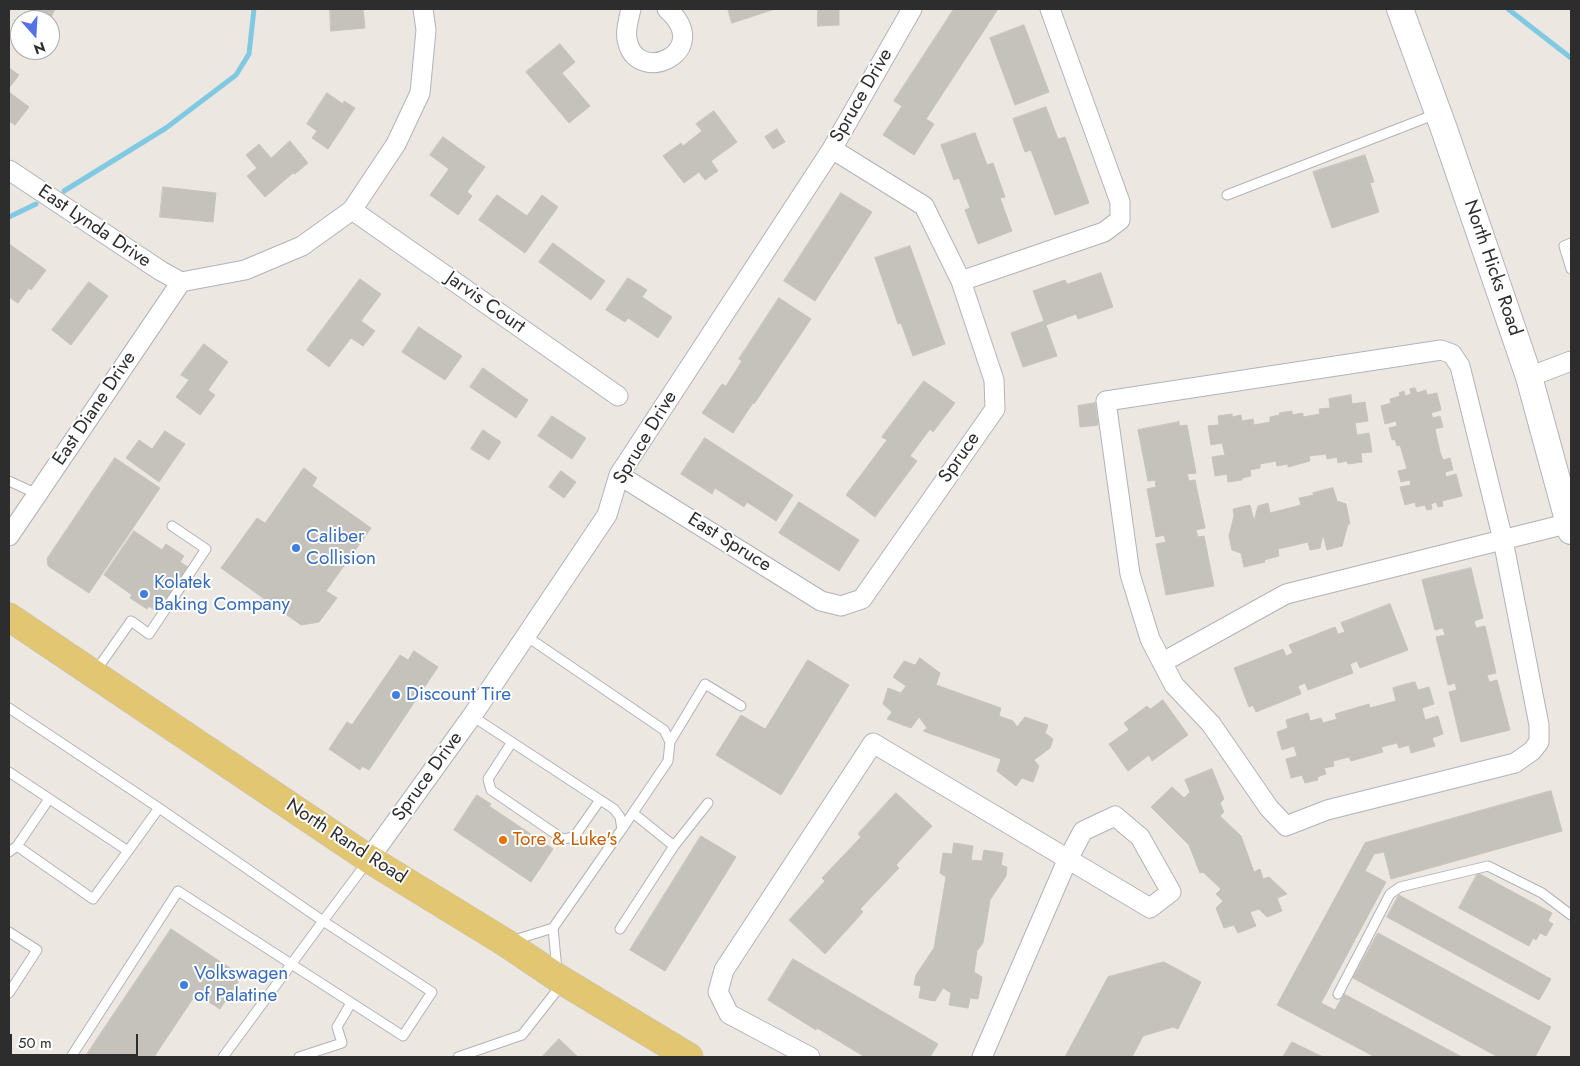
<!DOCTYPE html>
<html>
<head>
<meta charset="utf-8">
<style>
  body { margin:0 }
  #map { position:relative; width:1580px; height:1066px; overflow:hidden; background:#ece7e1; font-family:Jost,sans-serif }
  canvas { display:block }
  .frame { position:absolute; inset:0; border:10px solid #2d2d2d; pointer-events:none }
  .north { position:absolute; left:10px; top:10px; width:50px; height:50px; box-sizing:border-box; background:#fff; border:1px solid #ababab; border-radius:50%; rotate:161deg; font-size:14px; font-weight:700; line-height:20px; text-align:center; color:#2d2d2d }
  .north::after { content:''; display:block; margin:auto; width:18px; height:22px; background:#5471e6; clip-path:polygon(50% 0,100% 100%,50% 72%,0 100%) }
  .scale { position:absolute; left:10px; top:1034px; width:128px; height:22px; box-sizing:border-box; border:2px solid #2d2d2d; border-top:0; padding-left:6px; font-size:15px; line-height:18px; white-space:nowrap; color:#2d2d2d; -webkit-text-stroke:4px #fff; paint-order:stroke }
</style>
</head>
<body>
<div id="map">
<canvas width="1580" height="1066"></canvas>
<div class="frame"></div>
<div class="north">N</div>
<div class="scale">50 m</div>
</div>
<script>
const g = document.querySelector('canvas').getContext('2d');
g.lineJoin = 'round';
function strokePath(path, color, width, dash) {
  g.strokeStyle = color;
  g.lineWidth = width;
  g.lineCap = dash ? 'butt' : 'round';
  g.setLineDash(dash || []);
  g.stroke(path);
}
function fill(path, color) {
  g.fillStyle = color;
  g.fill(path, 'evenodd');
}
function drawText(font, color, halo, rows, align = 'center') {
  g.font = font + ' Jost,sans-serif';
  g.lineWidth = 4;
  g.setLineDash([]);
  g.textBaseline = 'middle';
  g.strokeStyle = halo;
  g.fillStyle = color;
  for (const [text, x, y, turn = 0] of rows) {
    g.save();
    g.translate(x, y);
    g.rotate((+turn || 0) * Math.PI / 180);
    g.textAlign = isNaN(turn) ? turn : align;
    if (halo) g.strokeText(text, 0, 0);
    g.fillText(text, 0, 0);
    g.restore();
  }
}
const stream = new Path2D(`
  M1508 9 1571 58
  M64 191 166 128 236 75 249 54 254 9
  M9 217 36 204`);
const building = new Path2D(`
  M31 9H55L50 20H26Z
  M330 9H363L365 28 331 31Z
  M728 9H775L732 23Z
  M818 9H839V25L818 26Z
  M954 9H998L926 119 934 124 914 155 883 135 902 106 894 101Z
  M1024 25 1049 92 1015 105 990 38Z
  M560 44 575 62 562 73 590 106 569 123 526 72Z
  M9 68 19 75 9 88Z
  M9 92 29 107 15 125 9 121Z
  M327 93 343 104 344 101 355 108 328 149 312 138 317 131 307 124Z
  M1046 107 1058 139 1065 137 1089 203 1055 215 1031 150 1025 152 1013 119Z
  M714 111 737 142 711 161 718 171 705 180 699 172 684 183 663 156 681 143 683 146 702 131 696 124Z
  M777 129 785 142 773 149 765 137Z
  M975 133 987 165 993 163 1005 197 1000 198 1012 231 978 244 965 210 970 208 959 178 954 180 941 145Z
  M443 137 485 167 467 192 472 196 458 215 430 195 449 169 430 155Z
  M290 141 308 163 295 174 293 173 265 197 247 176 257 168 246 155 259 144 271 158Z
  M1365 155 1374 182 1370 183 1379 212 1332 228 1313 172Z
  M163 187 216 193 213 222 160 217Z
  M841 193 872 212 815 301 784 281Z
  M497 195 527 216 542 195 558 207 525 253 479 220Z
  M553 243 605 281 591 300 539 262Z
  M9 244 46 270 31 290 29 288 18 303 9 297V277L11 274 9 272Z
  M910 246 945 344 913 356 901 323 898 324 875 258Z
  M1101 273 1113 307 1078 319 1076 314 1046 325 1057 356 1023 367 1011 333 1044 321 1033 291 1065 280 1067 284Z
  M628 278 647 290 642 297 672 317 658 338 628 318 625 322 606 310Z
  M360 279 381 294 361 321 375 331 363 346 351 338 329 367 307 350Z
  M89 282 108 296 71 345 52 330Z
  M779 298 811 319 754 404 753 403 733 433 702 413 722 384 726 386 742 361 739 359Z
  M419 327 462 356 445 380 402 352Z
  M204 344 228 362 208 390 215 395 200 415 176 397 189 380 181 375Z
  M483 368 528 400 516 418 470 387Z
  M924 381 955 403 933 432 930 429 910 456 917 461 875 517 846 495 887 440 882 437Z
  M1415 388 1417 393 1426 390 1427 395 1437 393 1441 410 1431 413 1433 418 1440 416 1443 427 1435 429 1440 452 1443 460 1450 458 1453 470 1445 472 1446 477 1456 474 1462 496 1442 501 1443 506 1438 507 1436 502 1431 504 1432 509 1427 510 1425 505 1416 507 1415 502 1405 505 1400 487 1411 485 1410 480 1401 482 1398 471 1407 469 1400 445 1397 446 1395 439 1392 440 1389 428 1397 426 1396 421 1385 424 1381 406 1391 403 1390 399 1400 396 1399 393 1404 391 1405 396 1411 394 1410 389Z
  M1351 395 1352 404 1365 402 1368 421 1355 423 1357 435 1369 433 1372 452 1361 453 1362 462 1348 464 1347 461 1338 463 1337 457 1327 459 1326 454 1309 456 1310 461 1288 467V464L1277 466 1276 461 1260 464V468L1250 470 1251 476 1242 478V480L1228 482 1227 474 1215 476 1212 457 1225 455 1222 443 1211 445 1208 426 1219 425 1218 416 1232 414V417L1241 415 1242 421 1253 419 1254 425 1270 422V417L1280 415 1279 413 1292 411V415L1303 413V417L1320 414 1319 409 1330 408 1329 399Z
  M1095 403 1098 425 1080 427 1078 406Z
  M552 416 586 438 572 459 538 436Z
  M1179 422V426L1187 425 1196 473 1187 474 1189 481 1195 480 1205 528 1196 530 1198 537 1204 536 1214 586 1166 595 1156 544 1166 542 1164 535 1156 537 1147 489 1156 487 1155 480 1148 481 1138 430Z
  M483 430 501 442 489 460 471 449Z
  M165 431 185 444 159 482 126 458 139 440 152 449Z
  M705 438 793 495 776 521 747 502 744 507 715 488 712 494 681 474Z
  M115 458 160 488 89 593 48 566 47 559Z
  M304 468 317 478 312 486 371 528 326 591 337 598 319 622 301 625 221 568 257 518 265 523Z
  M561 471 576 482 564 498 549 487Z
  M1333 488 1337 501 1346 504 1350 524H1348L1342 546 1327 550 1323 534 1320 548 1310 550 1308 542 1278 549 1279 556 1264 560 1265 562 1244 567 1241 553 1232 550 1229 536 1234 516 1233 509 1250 505 1254 521 1258 506 1268 503 1270 513 1301 505 1299 498 1314 495 1313 493Z
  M799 502 859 540 839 571 779 533Z
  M134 531 162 550 166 544 184 556 180 562 188 567 157 612 149 606 147 609 130 598 132 595 104 575Z
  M1471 568 1483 618 1474 621 1476 628 1485 626 1496 673 1487 675 1489 682 1497 680 1510 730 1461 742 1449 692 1457 690 1455 683 1448 685 1436 637 1445 635 1443 628 1435 630 1422 580Z
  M1390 604 1408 650 1360 668 1357 661 1350 664 1353 673 1308 690 1305 683 1298 686 1301 694 1256 712 1253 705 1249 707 1234 668 1283 649 1286 656 1293 653 1289 645 1335 627 1338 634 1345 632 1341 623Z
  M414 651 438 667 369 770 362 766 360 770 329 749 347 722 352 725 400 655 408 660Z
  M920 658 940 673 936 685 1001 708 999 716 1013 721 1017 727 1025 717 1048 725 1045 733 1053 739 1050 748 1034 760 1039 766 1033 782 1022 778 1016 786 997 771 1001 759 923 731 927 728 919 717 911 728 887 719 892 712 883 704 888 688 901 693 906 686 893 677 904 661 915 665Z
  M808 660 849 685 781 795 716 755 741 715 765 729Z
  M1415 682 1418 690 1429 687 1434 704 1422 708 1425 720 1438 716 1443 734 1432 738 1435 746 1411 753 1409 745 1399 748 1397 743 1381 747 1383 752 1351 761 1349 757 1333 761 1334 766 1324 768 1326 774 1317 777 1318 780 1305 783 1302 775 1291 778 1286 759 1297 756 1294 746 1282 750 1277 732 1288 728 1286 720 1308 713 1310 721 1321 718 1323 723 1337 719 1335 714 1369 704 1370 708 1396 701 1393 688Z
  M1163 700 1188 735 1152 761 1149 755 1128 771 1109 744 1129 730 1124 723 1147 706 1150 709Z
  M1212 769 1224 799 1220 803 1224 812 1220 816 1241 836 1254 872 1260 869 1263 879 1269 877 1287 894 1277 898 1282 911 1267 917 1259 909 1250 912 1256 926 1238 933 1234 925 1224 928 1216 908 1223 901 1216 894 1221 889 1203 872 1200 873 1189 845 1151 807 1172 787 1184 798 1190 792 1185 780Z
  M1551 791 1562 831 1391 879 1384 852 1374 854 1365 871 1386 882 1321 1003 1335 1010 1344 994 1462 1057H1375L1277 1005 1365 843Z
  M896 793 932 826 896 865 899 868 860 909 863 912 825 954 789 920 825 881 822 878 861 837 858 834Z
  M477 795 491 804 489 806 553 849 531 882 454 830Z
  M701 836 736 857 665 971 630 950Z
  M954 843 973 846 971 860 982 861 984 850 1003 853 1001 865 1007 867 1006 876 990 900 983 943 977 951 974 972 982 977 978 999 970 998 968 1008 949 1005 951 993 943 988 935 1001 919 998 921 986 914 985 916 975 934 948 946 877 940 873 943 853 952 854Z
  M1478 873 1552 913 1548 921 1553 924 1546 936 1540 933 1536 940 1533 938 1529 946 1459 908Z
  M1399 895 1551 979 1539 1000 1387 917Z
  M171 929 242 976 220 1009 196 994 154 1057H85Z
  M1378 933 1551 1027 1535 1057H1498L1353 978Z
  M793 959 938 1044 930 1057H865L817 1028 816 1030 768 1000Z
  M1164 962 1201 982 1178 1029 1173 1027 1143 1036 1132 1057H1065L1108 977Z
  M559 1039 578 1057H542Z
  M1292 1042 1323 1057H1283Z`);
const service = new Path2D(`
  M1227 195 1436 114
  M1571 243 1564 246 1571 269
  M9 481 37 494
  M526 636 664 730 670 742 668 761 622 829
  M95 672 131 621 149 634 206 549 172 526
  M9 708 159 808 323 921 368 861
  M472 716 614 809 620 817 622 829 553 928 557 970
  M512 742 488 779 491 790 563 839 574 837 600 800
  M670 742 705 684 741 706
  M9 772 128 851 159 808
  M633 813 674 846
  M17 846 93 899 128 851
  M9 852 17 846 49 799
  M620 929 674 846 708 803
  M9 932 37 950 9 993
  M511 941 553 928
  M1338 994 1390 894 1400 887 1488 866 1542 893 1571 915
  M71 1057 178 891C253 939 328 988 403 1036L432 992 323 921 223 1057
  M299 1057 342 1043 337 1027 351 1003
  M458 1057 522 1035 562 984`);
const minor = new Path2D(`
  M631 9C629 18 625 30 627 39 635 88 716 52 667 9
  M9 170 161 271 181 282
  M352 210 618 396
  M961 281 1104 232 1120 220V202L1050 9
  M181 282 245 270 302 246 352 210 396 144 420 93 426 30 423 9
  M1441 350 1452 354 1460 366 1503 540 1539 725V742L1532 751 1515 763 1327 810 1286 826 1269 808 1211 724 1174 685 1150 639 1130 574 1106 401Z
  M1529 377 1571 361
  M619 475 821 601 841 606 862 599 995 409 994 380 961 281 924 206 832 149
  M9 536 181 282
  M1163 662 1286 594 1570 523
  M369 859 472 716 607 515 619 475 832 149 912 9
  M810 1057 729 1014 718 992 724 970 873 743 1150 908 1171 892 1140 837 1115 816 1083 831 1068 859 1066 863 982 1057`);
const secondary = new Path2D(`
  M1400 9 1444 129 1529 377 1571 531`);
const primary = new Path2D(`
  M9 617 369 859 506 943 558 978 689 1057`);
const markers = [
  [296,548,5,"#3f7fe0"],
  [144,594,5,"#3f7fe0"],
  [396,695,5,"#3f7fe0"],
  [503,840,5,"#e8710a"],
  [184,985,5,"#3f7fe0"]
];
const streetNames = [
  ["Spruce Drive",862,96,-60],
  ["East Lynda Drive",94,227,34],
  ["North Hicks Road",1492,268,71],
  ["Jarvis Court",485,303,35],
  ["East Diane Drive",95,409,-56],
  ["Spruce Drive",646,438,-59],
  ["Spruce",960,458,-55],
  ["East Spruce",729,543,32],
  ["Spruce Drive",428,777,-54],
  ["North Rand Road",346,842,33]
];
const shopNames = [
  ["Caliber",306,537],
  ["Collision",306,559],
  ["Kolatek",154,583],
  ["Baking Company",154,605],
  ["Discount Tire",406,695],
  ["Volkswagen",194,974],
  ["of Palatine",194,996]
];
const foodNames = [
  ["Tore & Luke's",513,840]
];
strokePath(stream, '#80c9e2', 5);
fill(building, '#c5c2bc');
strokePath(building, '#c8c3ba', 1);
strokePath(service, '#b1b3bb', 11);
strokePath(minor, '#b1b3bb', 21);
strokePath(secondary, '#b1b3bb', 28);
strokePath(primary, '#c4c4c4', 29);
strokePath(service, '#fff', 9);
strokePath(minor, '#fff', 19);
strokePath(secondary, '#fff', 26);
strokePath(primary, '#e2c671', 28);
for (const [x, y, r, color] of markers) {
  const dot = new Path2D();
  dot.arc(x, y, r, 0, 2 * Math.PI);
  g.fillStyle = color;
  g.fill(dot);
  strokePath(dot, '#fff', 2);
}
drawText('19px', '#2d2d2d', '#fff', streetNames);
drawText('19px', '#366cbe', '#fff', shopNames, 'left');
drawText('19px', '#c56008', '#fff', foodNames, 'left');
</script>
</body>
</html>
